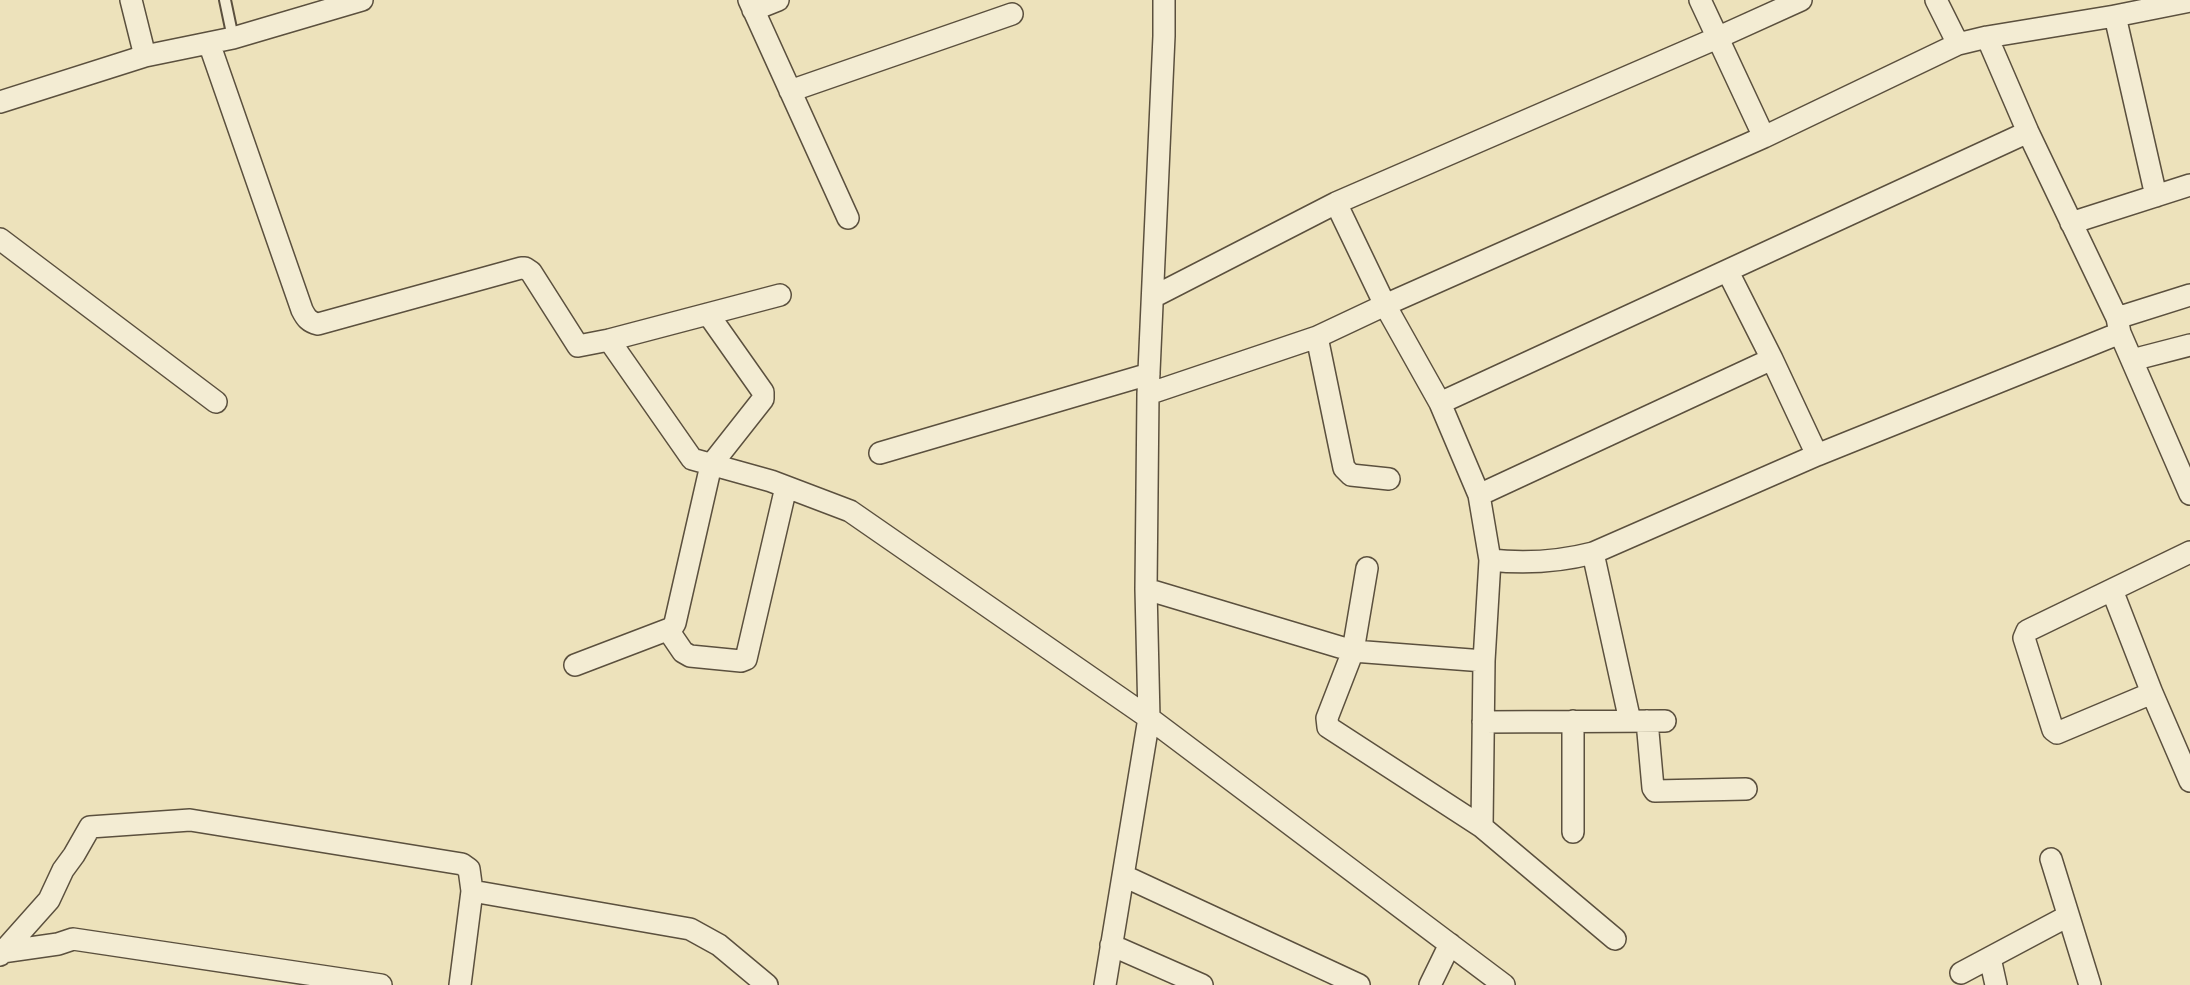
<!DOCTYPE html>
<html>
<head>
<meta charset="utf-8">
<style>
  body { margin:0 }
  canvas { display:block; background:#ede2bb }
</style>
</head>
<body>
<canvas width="2190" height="985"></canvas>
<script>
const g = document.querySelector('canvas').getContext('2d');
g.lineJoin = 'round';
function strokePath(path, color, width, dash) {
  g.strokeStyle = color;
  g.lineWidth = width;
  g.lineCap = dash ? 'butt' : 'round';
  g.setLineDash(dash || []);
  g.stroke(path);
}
const lane = new Path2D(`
  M225 0 233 38`);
const street = new Path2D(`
  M131 0 145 56
  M749 0 848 218
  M1700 0 1764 137
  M1936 0 1958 44
  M753 10 778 0
  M2115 16 2156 196
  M1987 37 2028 132 2117 318 2120 333 2190 494
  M209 43 302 310C306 318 309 322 318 324L521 268H525L531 272 578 346 609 340 780 295
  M790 91 1012 14
  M0 102 145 56 233 38 362 0
  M1336 203 1385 305 1440 403 1479 495 1490 560 1484 661 1482 827
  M2071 223 2190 185
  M0 239 216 402
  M1153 297 1336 203 1717 38 1801 0
  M2117 318 2190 295
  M1317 337 1344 468 1351 475 1389 479
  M609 340 692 459 771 481 850 511 1149 718 1504 985
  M1772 359 1817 455
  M2132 360 2190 345
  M1148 394 1317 337 1385 305 1764 137 1958 44 1987 37 2115 16 2190 1
  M1440 403 2028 132
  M880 453 1149 374
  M1479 495 1772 359 1728 272
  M1593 553 1630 721
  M1490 560C1526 564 1558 562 1593 553L1817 455 2120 333
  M1367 568 1353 651 1327 718 1328 727 1482 827 1615 939
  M1146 589 1353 651 1484 661
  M2112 590 2152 693 2190 781
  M668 630 683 652 690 656 741 661 746 659 786 487
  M575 665 672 628 675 623 711 465 763 399V392L708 314
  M2152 693 2057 733 2053 730 2024 638 2027 631 2031 629 2190 552
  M1647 721 1653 788 1655 791 1746 789
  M1483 722 1665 721
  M1573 832V721
  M2051 859 2090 985
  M1124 876 1359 985
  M472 891 690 929 719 945 767 985
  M1111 945 1202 985
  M2 952 58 944 73 939 381 985
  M0 955 49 900 63 870 74 855 90 827 190 820 462 864 469 869 472 891 460 985
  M1990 958 1996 985
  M1961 973 2068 916
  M1105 985 1149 718 1146 589 1148 394 1164 36V0
  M1430 985 1450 944`);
strokePath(lane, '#5b503e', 14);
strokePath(street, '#5b503e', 24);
strokePath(lane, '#f3ecd3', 10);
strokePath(street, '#f3ecd3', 21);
</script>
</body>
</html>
